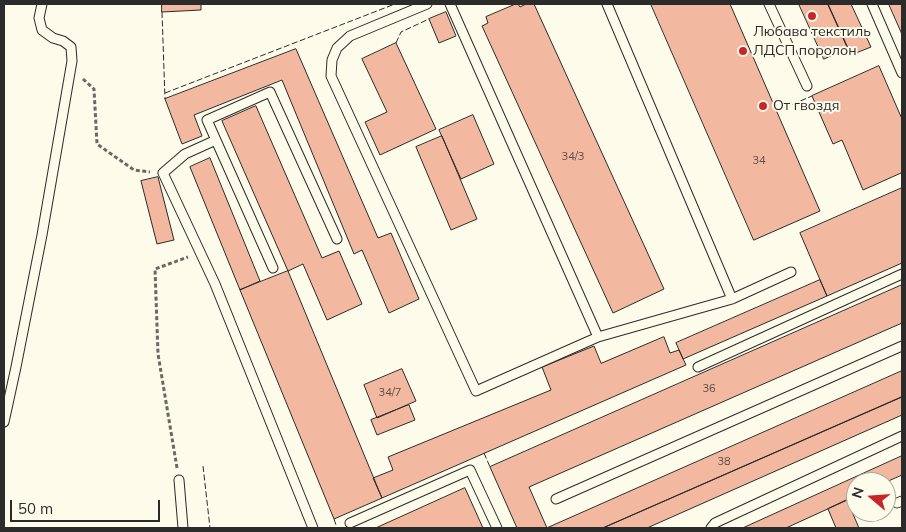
<!DOCTYPE html>
<html>
<head>
<meta charset="utf-8">
<style>
  body { margin:0 }
  #map { position:relative; width:906px; height:532px; overflow:hidden; background:#fdfbea; font-family:Mulish,sans-serif }
  canvas { display:block }
  .frame { position:absolute; inset:0; border:5px solid #2b2b2b; pointer-events:none }
  .north { position:absolute; left:846px; top:472px; width:50px; height:50px; box-sizing:border-box; background:#fdfbea; border:1px solid #a9a89e; border-radius:50%; rotate:288deg; font-size:14px; font-weight:700; line-height:20px; text-align:center; color:#2b2b2b }
  .north::after { content:''; display:block; margin:auto; width:18px; height:22px; background:#c62828; clip-path:polygon(50% 0,100% 100%,50% 72%,0 100%) }
  .scale { position:absolute; left:10px; top:500px; width:150px; height:22px; box-sizing:border-box; border:2px solid #2b2b2b; border-top:0; padding-left:6px; font-size:15px; line-height:18px; white-space:nowrap; color:#2b2b2b; -webkit-text-stroke:4px #fdfbea; paint-order:stroke }
</style>
</head>
<body>
<div id="map">
<canvas width="906" height="532"></canvas>
<div class="frame"></div>
<div class="north">N</div>
<div class="scale">50 m</div>
</div>
<script>
const g = document.querySelector('canvas').getContext('2d');
g.lineJoin = 'round';
function fill(path, color) {
  g.fillStyle = color;
  g.fill(path, 'evenodd');
}
function strokePath(path, color, width, dash) {
  g.strokeStyle = color;
  g.lineWidth = width;
  g.lineCap = dash ? 'butt' : 'round';
  g.setLineDash(dash || []);
  g.stroke(path);
}
function drawText(font, color, halo, rows, align = 'center') {
  g.font = font + ' Mulish,sans-serif';
  g.lineWidth = 4;
  g.setLineDash([]);
  g.textBaseline = 'middle';
  g.strokeStyle = halo;
  g.fillStyle = color;
  for (const [text, x, y, turn = 0] of rows) {
    g.save();
    g.translate(x, y);
    g.rotate((+turn || 0) * Math.PI / 180);
    g.textAlign = isNaN(turn) ? turn : align;
    if (halo) g.strokeText(text, 0, 0);
    g.fillText(text, 0, 0);
    g.restore();
  }
}
const building = new Path2D(`
  M162 4H201V10L162 12Z
  M516 4H518L520 7 526 4H534L664 289 613 313 482 26 488 23 486 17Z
  M651 4H730L820 211 754 240Z
  M799 4H828L848 48 824 59Z
  M828 4H851L871 47 851 55Z
  M889 4H902V34Z
  M446 12 456 36 439 43 429 19Z
  M396 43 436 129 380 155 365 122 387 112 362 59Z
  M296 49 378 238 391 233 419 299 389 313 362 250 354 254 282 80 194 115 202 136 182 144 165 99Z
  M879 66 902 119V176L901 173 863 190 842 140 833 144 812 96Z
  M256 106 322 258 339 251 362 304 327 320 303 264 288 271 222 121Z
  M473 115 494 164 461 179 439 130Z
  M442 136 477 219 451 230 416 147Z
  M210 158 260 281 240 290 190 167Z
  M158 177 174 240 157 244 141 181Z
  M902 188V263L827 296 800 233Z
  M288 271 382 498 334 519 240 290Z
  M820 280 827 296 683 359 676 343Z
  M902 285V323L529 487 547 528H517L490 467Z
  M664 337 670 353 679 350 686 365 382 498 373 478 393 470 388 457 551 390 542 367 594 346 601 363Z
  M402 369 416 401 377 418 364 385Z
  M902 371V397L603 528H547Z
  M902 397V415L647 528H603Z
  M409 405 415 420 377 435 371 420Z
  M902 456V475L886 482H856V496L786 528H743Z
  M465 488 483 528H376Z
  M847 500 859 528H836L828 509Z`);
const path = new Path2D(`
  M83 79 94 89 97 144 134 170 150 172
  M177 468 158 354 155 269 188 257`);
const lane = new Path2D(`
  M427 4 350 36 337 48 332 60 331 76 476 391 598 337 732 299 791 272
  M450 4 598 337
  M607 4 732 299
  M769 4 807 86
  M872 4 902 73
  M216 140 185 154 163 173 215 284 313 528
  M273 268 207 120 270 92 337 239
  M698 367 902 274
  M4 422 16 367 42 235 72 61 71 47 63 41 53 38 42 30 39 18 42 4
  M179 480 183 528
  M556 499 902 346
  M897 503 902 501
  M350 523 470 470 497 528
  M711 528 715 523 902 436`);
const fence = new Path2D(`
  M162 12 165 99
  M396 43 401 32 429 19
  M165 93 395 4
  M777 111 812 96
  M484 453 490 467
  M203 466 210 528
  M334 519 337 528`);
const markers = [
  [812,16,5,"#c62828"],
  [743,51,5,"#c62828"],
  [763,106,5,"#c62828"]
];
const numberNames = [
  ["34/3",573,157],
  ["34",759,161],
  ["36",709,389],
  ["34/7",390,393],
  ["38",724,462]
];
const poiNames = [
  ["Любава текстиль",812,32,"center"],
  ["ЛДСП поролон",753,51],
  ["От гвоздя",773,106]
];
fill(building, '#f2b8a0');
strokePath(building, '#2b2b2b', 1);
strokePath(lane, '#2b2b2b', 11);
strokePath(path, '#6a6964', 3, [4, 2.5]);
strokePath(lane, '#fdfbea', 9);
strokePath(fence, '#2b2b2b', 1, [6, 2.5]);
for (const [x, y, r, color] of markers) {
  const dot = new Path2D();
  dot.arc(x, y, r, 0, 2 * Math.PI);
  g.fillStyle = color;
  g.fill(dot);
  strokePath(dot, '#fdfbea', 2);
}
drawText('11px', '#5d4e48', null, numberNames);
drawText('14px', '#2b2b2b', '#fdfbea', poiNames, 'left');
</script>
</body>
</html>
